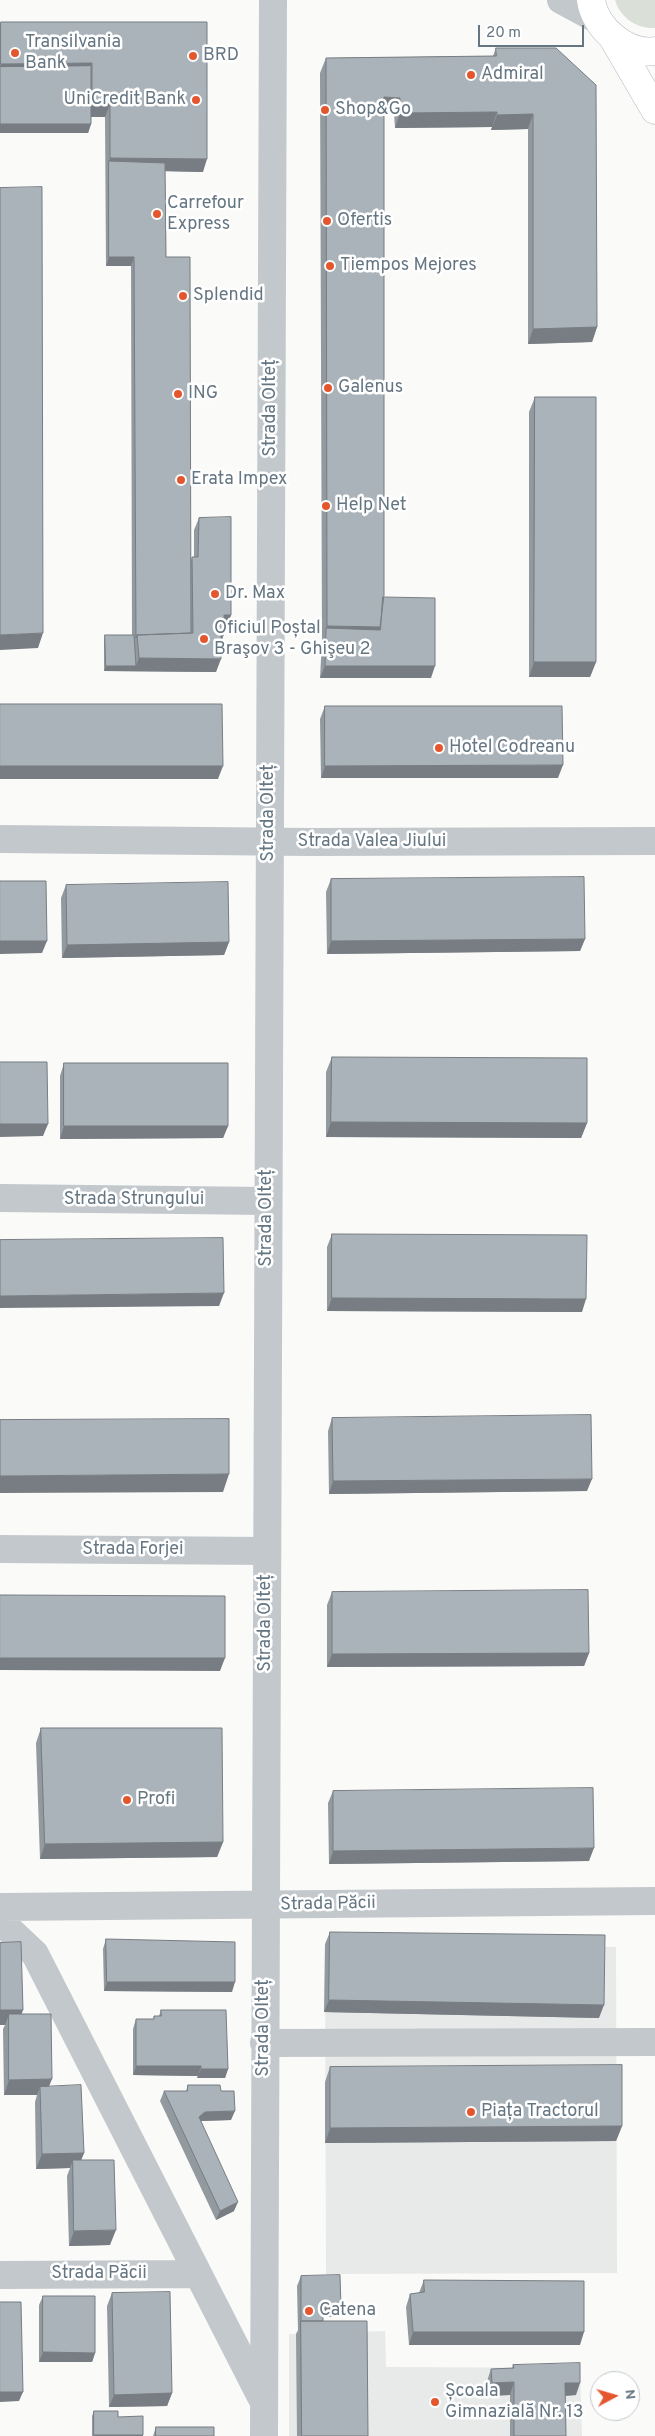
<!DOCTYPE html>
<html>
<head>
<meta charset="utf-8">
<style>
  body { margin:0 }
  #map { position:relative; width:655px; height:2436px; overflow:hidden; background:#fafaf8; font-family:Overpass,sans-serif }
  canvas { display:block }
  .north { position:absolute; left:590px; top:2371px; width:50px; height:50px; box-sizing:border-box; background:#fff; border:1px solid #c1c8cd; border-radius:50%; rotate:84deg; font-size:14px; font-weight:700; line-height:20px; text-align:center; color:#657683 }
  .north::after { content:''; display:block; margin:auto; width:18px; height:22px; background:#e4572e; clip-path:polygon(50% 0,100% 100%,50% 72%,0 100%) }
  .scale { position:absolute; left:478px; top:25px; width:106px; height:22px; box-sizing:border-box; border:2px solid #657683; border-top:0; padding-left:6px; font-size:15px; line-height:18px; white-space:nowrap; color:#657683; -webkit-text-stroke:4px #fff; paint-order:stroke }
</style>
</head>
<body>
<div id="map">
<canvas width="655" height="2436"></canvas>
<div class="north">N</div>
<div class="scale">20 m</div>
</div>
<script>
const g = document.querySelector('canvas').getContext('2d');
g.lineJoin = 'round';
function fill(path, color) {
  g.fillStyle = color;
  g.fill(path, 'evenodd');
}
function strokePath(path, color, width, dash) {
  g.strokeStyle = color;
  g.lineWidth = width;
  g.lineCap = dash ? 'butt' : 'round';
  g.setLineDash(dash || []);
  g.stroke(path);
}
function drawText(font, color, halo, rows, align = 'center') {
  g.font = font + ' Overpass,sans-serif';
  g.lineWidth = 5;
  g.setLineDash([]);
  g.textBaseline = 'middle';
  g.strokeStyle = halo;
  g.fillStyle = color;
  for (const [text, x, y, turn = 0] of rows) {
    g.save();
    g.translate(x, y);
    g.rotate((+turn || 0) * Math.PI / 180);
    g.textAlign = isNaN(turn) ? turn : align;
    if (halo) g.strokeText(text, 0, 0);
    g.fillText(text, 0, 0);
    g.restore();
  }
}
const built = new Path2D(`
  M325 1944 616 1947 617 2273 326 2274Z
  M385 2331 386 2367 580 2368 582 2436H289V2334Z`);
const green = new Path2D(`
  M615 0H655V28C636 29 620 17 615 0Z`);
const street = new Path2D(`
  M561 0 598 20
  M0 839 310 842 655 841
  M0 1198 268 1201
  M0 1549 266 1551
  M0 1907 655 1901
  M0 1921 35 1954 261 2397
  M264 2043 655 2042
  M0 2275 198 2274
  M264 2436 273 0`);
const secondary = new Path2D(`
  M591 0C595 28 626 55 655 51
  M613 38 655 110`);
const wall = new Path2D(`
  M1 22H207L203 172 165 171 166 257 191 560 192 557H194V530L199 518 231 615 227 627H225V631L221 643 216 672 104 671V640L105 635H132L131 266H106L105 117H91V124L88 133H0V25Z
  M496 48H556L597 327 592 342 528 344V129L491 130 492 127 395 128 394 113H384L383 597 431 678H320L322 641 320 73 326 58 493 56Z
  M535 397 596 662 590 677H529V412Z
  M325 706 558 778H321L320 719Z
  M331 879 585 939 580 951 327 954 326 892Z
  M66 885 229 942 224 955 62 958 61 898Z
  M332 1057 587 1123 581 1138 326 1137V1072Z
  M64 1063 228 1126 223 1138 60 1139V1076Z
  M332 1234 582 1312 327 1311V1247Z
  M332 1418 587 1491 329 1494 328 1431Z
  M332 1592 589 1653 584 1666 327 1667V1605Z
  M41 1728 223 1842 217 1857 40 1859 36 1743Z
  M333 1791 589 1861 329 1864 328 1803Z
  M330 1932 599 2018 324 2012 325 1944Z
  M106 1939 232 1992 104 1991 103 1949Z
  M0 1943 21 2014 49 2087 84 2153 81 2160 110 2245 69 2246 67 2176 70 2168 36 2169 35 2102 37 2095H4L3 2029 5 2025H0Z
  M161 2010 228 2069 225 2078H197L198 2076 133 2075V2029L136 2019H153L154 2016H159Z
  M330 2067 622 2126 616 2141 325 2143V2082Z
  M188 2085 221 2091 231 2120 201 2121 234 2211 216 2220 160 2101 164 2091H186Z
  M301 2276 341 2307 338 2316 323 2317V2321L368 2436H297L296 2334 298 2330 297 2286Z
  M424 2280 580 2345H409L406 2307 410 2294 419 2293Z
  M112 2293 172 2393 167 2406 109 2407 107 2306Z
  M43 2296 95 2353 92 2362H39V2305Z
  M513 2365 576 2395 565 2396 566 2436H510V2395L487 2396V2381L491 2369 512 2368Z
  M94 2411 118 2417 143 2435V2436H92V2416Z
  M156 2427 214 2436H153Z`);
const shadedWall = new Path2D(`
  M92 63 87 75 0 76V67L1 64Z
  M384 97 400 98 394 113 378 112Z
  M92 104H110L105 117H88Z
  M497 112 492 127 395 128 400 113Z
  M533 114 528 129 491 130 497 115Z
  M0 124H91L88 133H0Z
  M110 158 207 159 203 172 109 170V161Z
  M109 257H134L131 266H106Z
  M597 327 592 342 528 344 533 329Z
  M224 615H231L227 627H220Z
  M327 626 380 627 375 642 326 628Z
  M221 631H225L220 644Z
  M43 633 38 648 0 650V635Z
  M139 658 221 659 216 672 104 671 106 666H136Z
  M534 662H596L590 677H529Z
  M325 666H435L431 678H320Z
  M563 765 558 778H321L325 766Z
  M0 766H223L218 779H0Z
  M585 939 580 951 327 954 331 941Z
  M0 941H47L42 953 0 954Z
  M229 942 224 955 62 958 67 945Z
  M331 1122 587 1123 581 1138 326 1137Z
  M0 1124H48L43 1136 0 1137Z
  M64 1126H228L223 1138 60 1139Z
  M224 1293 219 1306 0 1308V1296Z
  M332 1298 586 1299 582 1312 327 1311Z
  M229 1474 223 1492 0 1493V1476Z
  M592 1479 587 1491 329 1494 333 1481Z
  M589 1653 584 1666 327 1667 332 1654Z
  M0 1658H225L220 1671 0 1670Z
  M223 1842 217 1857 40 1859 45 1844Z
  M594 1848 589 1861 329 1864 333 1851Z
  M107 1982H235L232 1992 104 1991Z
  M329 2000 604 2005 599 2018 324 2012Z
  M0 2010H23L18 2025 9 2014 5 2025H0Z
  M136 2066H201L198 2076 133 2075Z
  M201 2069H228L225 2078H197Z
  M52 2079 46 2094 40 2087 37 2095H4L9 2080Z
  M235 2111 231 2120 201 2121 195 2126 199 2117 205 2112Z
  M622 2126 616 2141 325 2143 330 2128Z
  M84 2153 78 2168 73 2160 70 2168 36 2169 42 2154Z
  M238 2202 234 2211 216 2220 220 2211Z
  M116 2230 110 2245 69 2246 74 2231Z
  M341 2307 338 2316 319 2317 323 2308Z
  M413 2332H584L580 2345H409Z
  M43 2352 95 2353 92 2362H39Z
  M514 2382 510 2395 487 2396 492 2383Z
  M565 2383H580L576 2395 560 2396Z
  M0 2392H23L19 2401 0 2402Z
  M172 2393 167 2406 109 2407 114 2395Z
  M94 2435H143V2436H94Z`);
const building = new Path2D(`
  M1 22H207V159L110 158V104H92V63L1 64Z
  M496 48H556L596 85 597 327 533 329V114L497 115V112L400 113V98L384 97V595L380 627 327 626 326 58 496 56Z
  M91 66V124H0V67Z
  M109 161 165 163 166 257H190L191 633 137 635 136 638 134 257H109Z
  M42 187 43 633 0 635V188Z
  M535 397H596V662H534Z
  M231 517V615H224L225 631H221V659L139 658 137 635 193 633 192 557H198L199 518Z
  M383 597 435 598V666H325L326 628 380 630Z
  M105 635H134L136 666H106Z
  M0 704H222L223 766H0Z
  M325 706H562L563 765 325 766Z
  M584 877 585 939 331 941V879Z
  M0 881H46L47 941H0Z
  M228 882 229 942 67 945 66 885Z
  M332 1057 587 1058V1123L331 1122Z
  M0 1062H47L48 1124H0Z
  M64 1063H228V1126H64Z
  M332 1234 587 1235 586 1299 332 1298Z
  M223 1238 224 1293 0 1296V1240Z
  M591 1415 592 1479 333 1481 332 1418Z
  M229 1419V1474L0 1476V1420Z
  M588 1590 589 1653 332 1654V1592Z
  M0 1595 225 1596V1658H0Z
  M41 1728H222L223 1842 45 1844Z
  M593 1788 594 1848 333 1851V1791Z
  M330 1932 605 1935 604 2005 329 2000Z
  M106 1939 235 1942V1982H107Z
  M21 1942 23 2010H0V1943Z
  M161 2010H226L228 2069H201V2066H136V2019H154V2016H161Z
  M9 2014H51L52 2079 9 2080Z
  M622 2065V2126L330 2128V2067Z
  M81 2085 84 2153 42 2154 40 2087Z
  M188 2085H220L221 2091H234L235 2111 205 2112 199 2117 238 2202 220 2211 164 2091H187Z
  M73 2160H114L116 2230 74 2231Z
  M340 2275 341 2307 323 2308V2321H301V2276Z
  M424 2280 584 2281V2332H413L410 2294 424 2292Z
  M170 2292 172 2393 114 2395 112 2293Z
  M43 2296H95V2353L43 2352Z
  M0 2302H21L23 2392H0Z
  M301 2321H367L368 2436H302Z
  M580 2363V2383H565L566 2436H514V2382L492 2383 491 2369 514 2368 513 2365Z
  M94 2411H118V2417L143 2416V2435H94Z
  M156 2427H214V2436H156Z`);
const markers = [
  [15,53,5,"#e4572e"],
  [193,56,5,"#e4572e"],
  [471,75,5,"#e4572e"],
  [196,100,5,"#e4572e"],
  [325,110,5,"#e4572e"],
  [157,214,5,"#e4572e"],
  [327,221,5,"#e4572e"],
  [330,266,5,"#e4572e"],
  [183,296,5,"#e4572e"],
  [328,388,5,"#e4572e"],
  [178,394,5,"#e4572e"],
  [181,480,5,"#e4572e"],
  [326,506,5,"#e4572e"],
  [215,594,5,"#e4572e"],
  [204,639,5,"#e4572e"],
  [439,748,5,"#e4572e"],
  [127,1800,5,"#e4572e"],
  [471,2112,5,"#e4572e"],
  [309,2311,5,"#e4572e"],
  [435,2402,5,"#e4572e"]
];
const poiNames = [
  ["Transilvania",25,43],
  ["Bank",25,64],
  ["BRD",203,56],
  ["Admiral",481,75],
  ["UniCredit Bank",186,100,"right"],
  ["Shop&Go",335,110],
  ["Carrefour",167,204],
  ["Express",167,225],
  ["Ofertis",337,221],
  ["Tiempos Mejores",340,266],
  ["Splendid",193,296],
  ["Galenus",338,388],
  ["ING",188,394],
  ["Erata Impex",191,480],
  ["Help Net",336,506],
  ["Dr. Max",225,594],
  ["Oficiul Poștal",214,629],
  ["Braşov 3 - Ghişeu 2",214,650],
  ["Hotel Codreanu",449,748],
  ["Profi",137,1800],
  ["Piața Tractorul",481,2112],
  ["Catena",319,2311],
  ["Școala",445,2392],
  ["Gimnazială Nr. 13",445,2413]
];
const streetNames = [
  ["Strada Olteț",271,408,-90],
  ["Strada Olteț",269,813,-90],
  ["Strada Valea Jiului",372,842],
  ["Strada Strungului",134,1200],
  ["Strada Olteț",267,1218,-90],
  ["Strada Forjei",133,1550],
  ["Strada Olteț",266,1623,-90],
  ["Strada Păcii",328,1905,-1],
  ["Strada Olteț",264,2028,-90],
  ["Strada Păcii",99,2274]
];
fill(built, '#e8e9e9');
fill(green, '#dadfd7');
strokePath(secondary, '#b3babf', 29);
strokePath(street, '#c3c8cc', 28);
strokePath(secondary, '#fff', 28);
fill(wall, '#929a9f');
fill(shadedWall, '#777d82');
fill(building, '#aab3b9');
strokePath(building, '#777d82', 1);
for (const [x, y, r, color] of markers) {
  const dot = new Path2D();
  dot.arc(x, y, r, 0, 2 * Math.PI);
  g.fillStyle = color;
  g.fill(dot);
  strokePath(dot, '#fff', 2);
}
drawText('18px', '#657683', '#fff', poiNames, 'left');
drawText('18px', '#657683', '#fff', streetNames);
</script>
</body>
</html>
